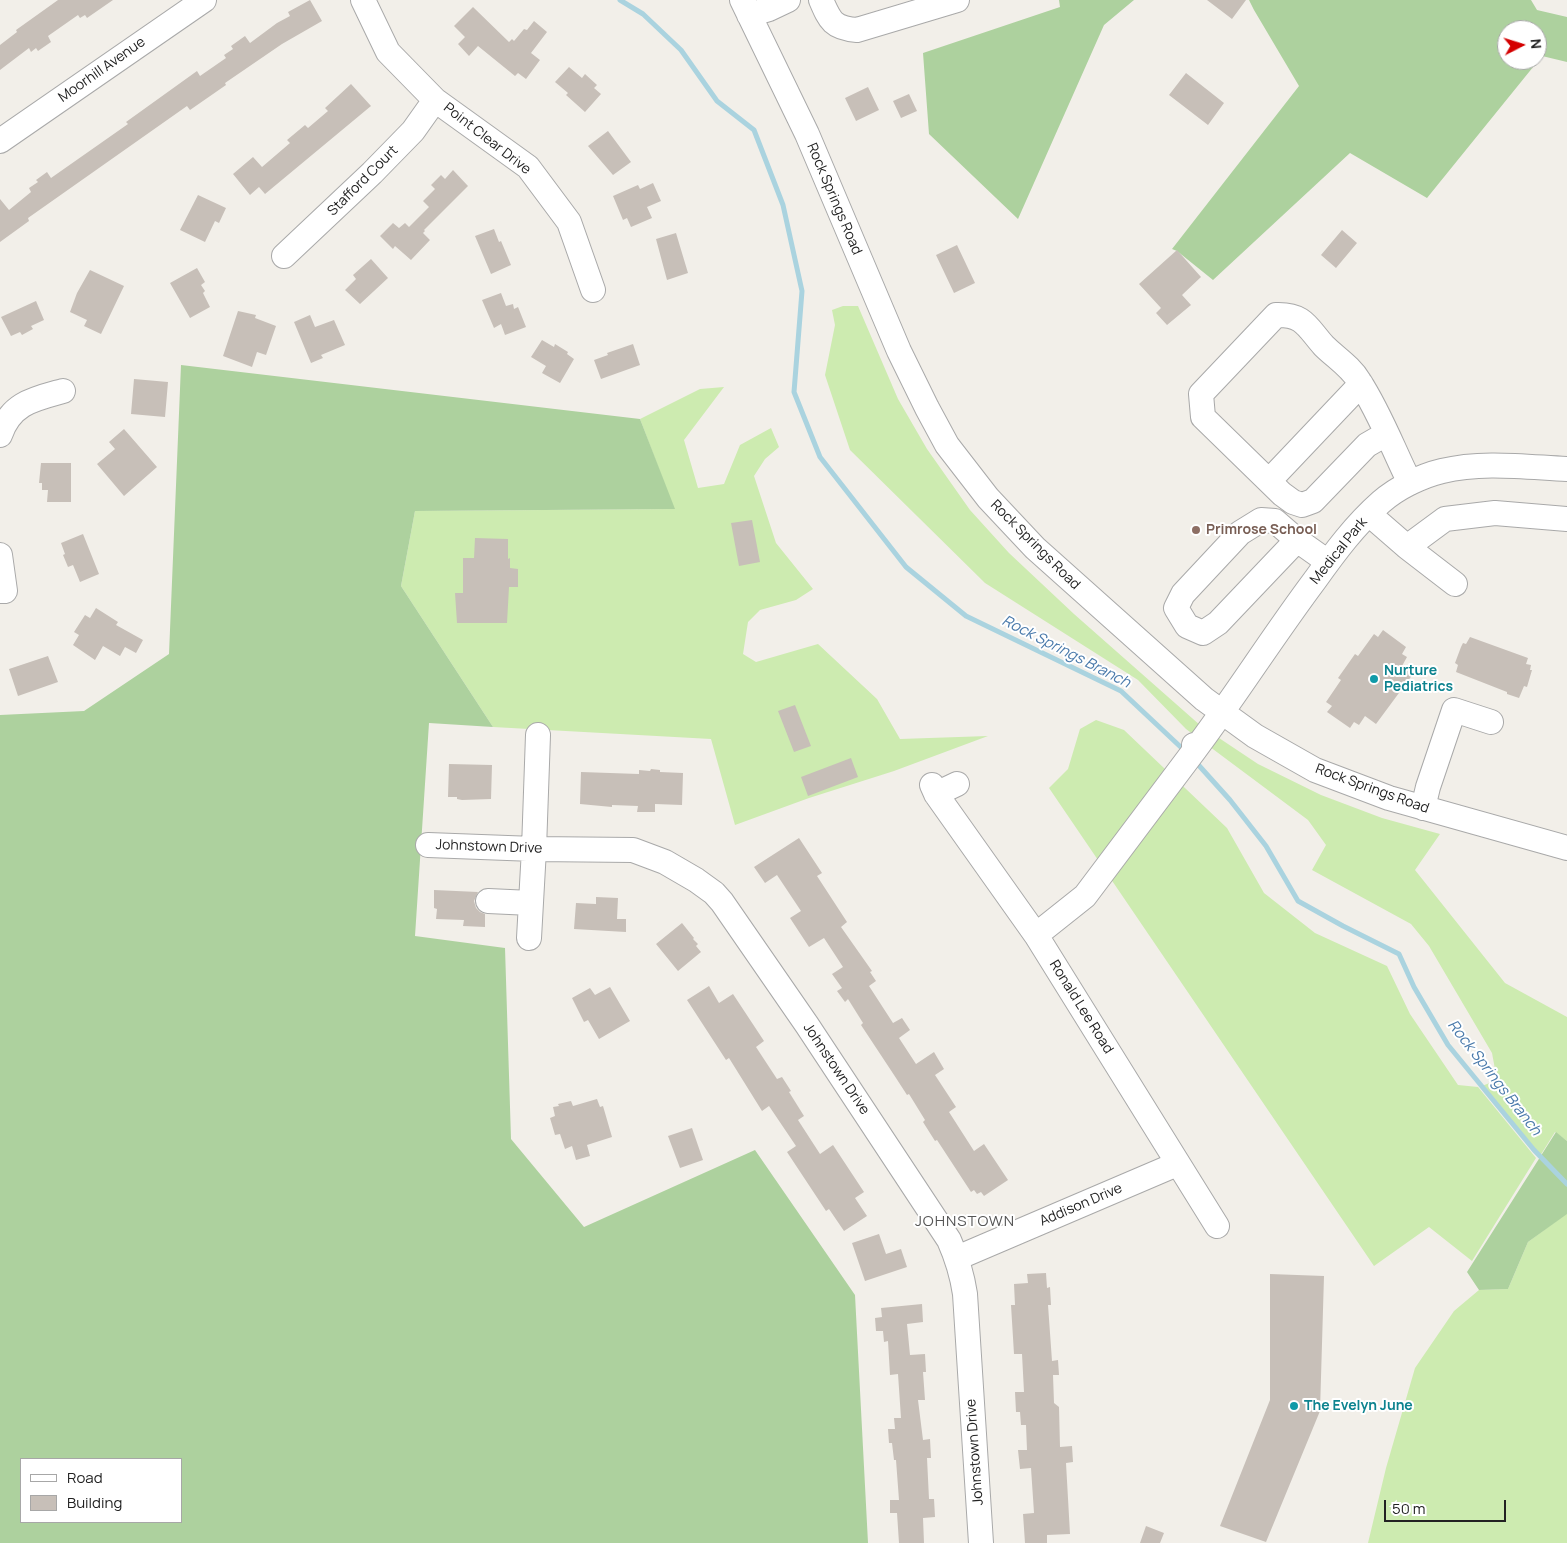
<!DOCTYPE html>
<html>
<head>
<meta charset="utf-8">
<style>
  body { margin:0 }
  #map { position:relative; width:1567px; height:1543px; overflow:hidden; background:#f2efe9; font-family:Manrope,sans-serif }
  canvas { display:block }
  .legend { position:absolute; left:20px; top:1458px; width:162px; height:65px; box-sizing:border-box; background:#fff; border:1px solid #a7a7a7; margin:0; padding:6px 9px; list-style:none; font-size:15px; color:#222 }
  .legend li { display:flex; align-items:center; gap:10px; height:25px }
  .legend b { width:25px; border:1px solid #a7a7a7 }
  .north { position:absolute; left:1497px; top:20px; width:50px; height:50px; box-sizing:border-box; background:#fff; border:1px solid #a7a7a7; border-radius:50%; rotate:85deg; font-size:14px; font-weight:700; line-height:20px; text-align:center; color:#222 }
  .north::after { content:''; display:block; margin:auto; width:18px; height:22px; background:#d40000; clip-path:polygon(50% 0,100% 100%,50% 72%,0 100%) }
  .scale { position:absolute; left:1384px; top:1500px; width:122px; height:22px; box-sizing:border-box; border:2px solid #222; border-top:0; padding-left:6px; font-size:15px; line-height:18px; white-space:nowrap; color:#222; -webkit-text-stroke:4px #fff; paint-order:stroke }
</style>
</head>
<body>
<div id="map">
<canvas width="1567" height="1543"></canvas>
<ul class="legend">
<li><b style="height:6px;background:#fff"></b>Road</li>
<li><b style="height:14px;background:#c7bfb8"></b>Building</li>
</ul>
<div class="north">N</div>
<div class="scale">50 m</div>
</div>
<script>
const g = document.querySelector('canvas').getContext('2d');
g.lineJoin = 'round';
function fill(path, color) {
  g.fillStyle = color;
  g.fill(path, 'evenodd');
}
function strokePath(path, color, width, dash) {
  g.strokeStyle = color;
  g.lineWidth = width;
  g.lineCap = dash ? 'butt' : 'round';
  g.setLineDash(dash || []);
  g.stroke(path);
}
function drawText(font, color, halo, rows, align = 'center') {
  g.font = font + ' Manrope,sans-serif';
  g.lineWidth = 4;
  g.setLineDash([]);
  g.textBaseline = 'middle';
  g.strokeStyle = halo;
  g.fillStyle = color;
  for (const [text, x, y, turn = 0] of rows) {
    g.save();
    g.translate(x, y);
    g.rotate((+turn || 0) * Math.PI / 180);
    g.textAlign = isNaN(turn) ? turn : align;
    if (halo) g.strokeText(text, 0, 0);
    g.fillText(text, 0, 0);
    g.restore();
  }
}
const grass = new Path2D(`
  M843 306H858L898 399 927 449 970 510 1009 553 1074 614 1201 726 1258 764 1321 795 1382 818 1440 834 1415 870 1505 983 1567 1017V1141L1555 1132 1540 1156 1482 1086 1497 1080 1492 1053 1429 946 1411 924 1312 870 1326 845 1308 820 1186 729 1138 680 985 583 850 450 825 375 835 325 832 310Z
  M724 387 684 440 698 488 724 484 740 445 771 428 779 447 765 459 754 476 776 543 813 589 796 600 760 610 748 622 743 654 756 662 818 644 877 699 900 739 988 736 894 771 809 798 735 825 711 739 493 727 401 586 415 511 674 509 640 419 700 389Z
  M1096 720 1124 730 1227 828 1264 893 1315 933 1387 966 1410 1014 1458 1085 1478 1087 1536 1158 1472 1261 1429 1227 1374 1266 1049 788 1068 769 1080 729Z
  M1567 1213V1543H1368L1386 1468 1415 1368 1454 1311 1479 1290 1508 1289 1528 1242Z`);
const forest = new Path2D(`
  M1059 0H1134L1104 25 1018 219 929 134 923 53 1060 7Z
  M1249 0H1531L1537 10 1567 17V62L1542 56 1427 198 1350 153 1213 280 1177 251 1172 249 1299 86 1254 10ZM1507 30H1537V60H1507Z
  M181 365 640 419 675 509 415 511 401 586 493 727 429 723 415 936 505 948 511 1139 584 1227 755 1150 855 1295 868 1543H0V715L84 711 169 654ZM21 1459H181V1522H21Z
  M1556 1132 1567 1141V1214L1528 1242 1508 1289 1479 1290 1467 1272Z`);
const stream = new Path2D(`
  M620 0 643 14 681 50 717 101 754 130 783 205 802 291 794 392 820 457 906 567 966 616 1121 691 1186 752
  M1194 760 1230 800 1266 846 1298 901 1343 926 1399 954 1414 987 1448 1045 1534 1150 1567 1184`);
const building = new Path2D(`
  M58 0H113L87 18 85 15 80 18 78 15 48 36 51 42 38 51 36 48 31 52 29 48 0 70V45L17 32 16 30Z
  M310 0 322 21 282 44 225 83 226 85 190 110 187 106 28 218 29 221 0 242V199L9 210 31 192 29 188 38 182 36 180 47 172 51 178 128 124 126 122 197 71 200 76 226 58 224 55 233 49 231 46 245 36 250 43 277 23 290 16 288 12Z
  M1207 0H1246L1232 19Z
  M473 7 509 42 512 39 514 41 524 29 527 30 534 21 547 32 531 53 540 60 526 79 518 73 515 76 478 46 469 56 458 44 465 37 454 26Z
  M569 67 582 78 585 74 597 85 594 88 601 94 585 112 566 95 568 93 555 82Z
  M1186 73 1224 103 1208 125 1169 95Z
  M351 84 371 106 265 194 259 187 250 195 233 174 253 157 262 167 290 143 287 140 305 125 308 128 328 111 325 108Z
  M868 87 879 110 856 121 845 98Z
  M909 94 917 111 901 118 893 101Z
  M608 131 631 162 613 175 588 146Z
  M453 170 468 186 424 230 425 231 423 233 430 240 411 260 395 246 393 249 380 236 393 223 399 228 405 223 409 227 429 207 423 201 435 189 431 185 441 175 445 179Z
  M653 183 661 201 647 207 652 218 631 227 627 218 623 220 613 196 638 185 640 189Z
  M198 195 226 208 219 223 215 221 205 242 180 230Z
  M494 229 499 242 501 241 511 265 491 274 475 236Z
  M1342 230 1357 243 1336 268 1321 255Z
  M676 233 688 273 667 280 656 239Z
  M957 245 975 283 954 293 936 255Z
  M1177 250 1201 277 1182 295 1191 305 1167 325 1156 313 1161 308 1139 284Z
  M371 259 388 278 360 304 345 290 356 279 353 275Z
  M197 268 205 282 201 285 205 291 203 293 210 307 190 318 170 283Z
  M90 270 124 286 101 334 84 326 87 320 70 312 77 293Z
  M501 293 506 306 513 304 514 309 518 307 526 327 505 335 501 324 494 328 482 300Z
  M36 301 44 320 31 326 33 329 22 335 20 332 11 336 1 317Z
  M238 311 256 315 255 318 276 326 266 355 257 352 252 367 223 356Z
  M310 315 315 327 334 320 345 345 321 355 323 358 311 363 294 322Z
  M542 340 554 347 555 344 568 352 567 354 574 359 560 383 542 373 546 366 531 357Z
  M633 344 640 365 601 379 594 360 608 355 607 353Z
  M134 379 168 382 165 417 131 414Z
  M124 429 157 467 124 496 97 464 115 449 109 442Z
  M41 463H71V502H47L48 490H42V483H39Z
  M752 520 760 562 739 566 731 523Z
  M83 534 99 574 80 582 73 565 68 567 63 555 65 554 61 543Z
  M475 538 508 539V559L510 558V568L518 569V587H509L507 623H457L455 593H463V558H474Z
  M96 608 118 622 116 625 143 640 136 653 125 647 120 656 103 646 95 660 73 645 79 635 74 632 85 615 90 618Z
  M1383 630 1406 647 1402 654 1407 657 1402 666 1413 674 1376 724 1365 716 1359 725 1354 722 1350 728 1327 712 1332 706 1326 702 1341 680 1338 678 1355 654 1358 656 1374 634 1378 637Z
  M1470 637 1528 658 1526 664 1531 665 1530 670H1532L1527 687 1524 686 1519 698 1507 694V692L1456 672 1458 665 1455 663 1461 647 1463 643 1466 644Z
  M48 656 58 682 18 696 9 669Z
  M795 705 811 746 794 752 778 711Z
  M851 758 858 777 808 796 801 777Z
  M449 764 492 765 491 799 462 800 457 799V797H448Z
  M651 769 660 770V772L683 773 682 805 655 804V812H637L638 806 612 805V807L580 804 581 772 639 774V770L650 771Z
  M799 838 822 873 817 876 847 922 841 927 872 971 870 972 876 981 869 986 893 1023 902 1018 910 1030 899 1038 916 1064 934 1052 944 1069 935 1075 956 1107 949 1112 974 1151 984 1144 1008 1180 984 1196 981 1192 977 1194 974 1190 971 1192 937 1140 935 1141 923 1122 925 1120 909 1094 907 1095 896 1078 861 1025 863 1023 848 999 845 1002 837 991 842 988 832 974 843 967 824 938 809 947 790 918 801 911 777 875 765 883 754 867Z
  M434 890 478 892 474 901 476 908 480 912 485 914V927L463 926 464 920 436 919 437 909 434 908Z
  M596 897 618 898 617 919H626V932L574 929 576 903 596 904Z
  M682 923 694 938 693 939 698 944 696 946 701 952 678 971 656 944Z
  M709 986 719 1003 733 994 764 1041 756 1047 777 1079 782 1077 791 1091 789 1092 804 1116 798 1120 820 1154 833 1145 864 1192 855 1198 867 1216 844 1231 829 1209 826 1211 787 1152 796 1146 769 1106 762 1111 729 1058 726 1060 687 1000Z
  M610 987 630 1021 599 1039 588 1020 584 1022 572 998 590 988 595 995Z
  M597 1099 600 1107 603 1106 612 1137 587 1145 590 1156 576 1160 572 1146 565 1149 560 1134 555 1135 550 1118 555 1116 553 1107 559 1106 558 1104 571 1101 573 1106Z
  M692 1128 703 1160 680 1168 668 1136Z
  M879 1234 886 1254 901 1249 907 1267 865 1281 852 1243Z
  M1046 1273 1047 1288 1050 1287 1051 1305H1048L1052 1361 1058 1360 1059 1375H1053L1054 1403 1059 1407 1060 1447 1072 1446 1073 1462 1066 1463 1070 1534 1047 1535V1543H1025L1023 1514 1034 1513 1031 1468 1020 1469 1018 1450H1027L1026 1425H1021L1020 1412H1016L1015 1392H1024L1022 1354H1014L1011 1305H1015L1014 1284 1028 1283 1027 1274Z
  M1270 1274 1324 1276 1320 1411 1266 1542 1220 1526 1270 1400Z
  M922 1304 923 1322 907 1324 910 1355 925 1354 926 1372H923L925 1400H918L923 1440 930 1439 931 1458H927L929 1499H934L935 1517 923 1518 924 1543H899L897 1513H890V1500H899L896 1460H894L892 1443H889L888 1429H895L894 1418H901L898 1374 890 1375 888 1341 884 1342 883 1331H876L875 1318 882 1317 881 1308Z
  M1146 1526 1164 1533 1160 1543H1140Z`);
const minor = new Path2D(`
  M363 0 388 52 435 100 528 167 569 222 593 290
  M742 0 807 134 899 351 927 408 947 445 988 498 1035 548 1204 699 1255 736 1315 770 1389 798 1567 848
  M821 0C830 21 833 28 857 30L957 0
  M749 15 769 9 788 0
  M0 141 204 0
  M284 256 372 173 413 131 435 100
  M1386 434 1367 445 1313 501 1302 505 1293 502 1282 494 1203 417 1201 394 1276 315C1304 314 1307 327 1324 346 1335 357 1351 367 1359 381 1380 413 1393 449 1410 483
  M0 435C11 403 34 399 63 391
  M1269 481 1361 384
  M1369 514 1407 547
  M1297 540 1218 623 1203 633 1187 626 1176 608 1183 594 1240 533 1261 520 1275 521 1297 540 1328 562
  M0 555 5 591H0
  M1455 584 1407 547 1445 519 1495 513 1567 519
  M1194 745V751C1236 695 1273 636 1315 580 1335 552 1355 525 1381 502 1397 488 1421 476 1442 471 1482 461 1526 467 1567 469
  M932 785 936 794 1036 935 1217 1226
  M936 794 957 784
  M1423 808 1428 787 1454 710 1491 722
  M428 845 534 849 633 850 665 862 696 880 714 893 722 902 807 1025 949 1240C957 1258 962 1274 965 1294L981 1543
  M488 901 531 903
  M1036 935 1085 896 1194 751V745
  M529 938 534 849 538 735
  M957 1258 1177 1164`);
const markers = [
  [1196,530,5,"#8d6e63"],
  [1374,679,5,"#0f9aa8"],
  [1294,1406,5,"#0f9aa8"]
];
const streetNames = [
  ["Moorhill Avenue",102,70,-35],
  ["Point Clear Drive",487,139,38],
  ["Stafford Court",363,181,-45],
  ["Rock Springs Road",834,199,67],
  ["Rock Springs Road",1035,545,45],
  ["Medical Park",1339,551,-51],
  ["Rock Springs Road",1372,789,20],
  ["Johnstown Drive",489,847,2],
  ["Ronald Lee Road",1081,1007,58],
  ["Johnstown Drive",836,1069,56],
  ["Addison Drive",1081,1205,-23],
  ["Johnstown Drive",975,1452,-94]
];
const educationNames = [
  ["Primrose School",1206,530]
];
const cultureNames = [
  ["Nurture",1384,671],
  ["Pediatrics",1384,687],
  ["The Evelyn June",1304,1406]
];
const waterNames = [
  ["Rock Springs Branch",1066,652,27],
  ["Rock Springs Branch",1494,1078,52]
];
const neighbourhoodNames = [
  ["JOHNSTOWN",965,1222]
];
fill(grass, '#cdebb0');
fill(forest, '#add19e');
strokePath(stream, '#aad3df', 5);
fill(building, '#c7bfb8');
strokePath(minor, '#a9a9a9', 26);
strokePath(minor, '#fff', 24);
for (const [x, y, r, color] of markers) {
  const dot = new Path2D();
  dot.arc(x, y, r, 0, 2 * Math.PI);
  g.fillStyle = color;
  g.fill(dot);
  strokePath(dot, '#fff', 2);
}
drawText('14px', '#222', '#fff', streetNames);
drawText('bold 14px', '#785e54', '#fff', educationNames, 'left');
drawText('bold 14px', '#0d838f', '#fff', cultureNames, 'left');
drawText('italic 15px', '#4a7aab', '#fff', waterNames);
g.letterSpacing = '1px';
drawText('15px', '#555', '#fff', neighbourhoodNames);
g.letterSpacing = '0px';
</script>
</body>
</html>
